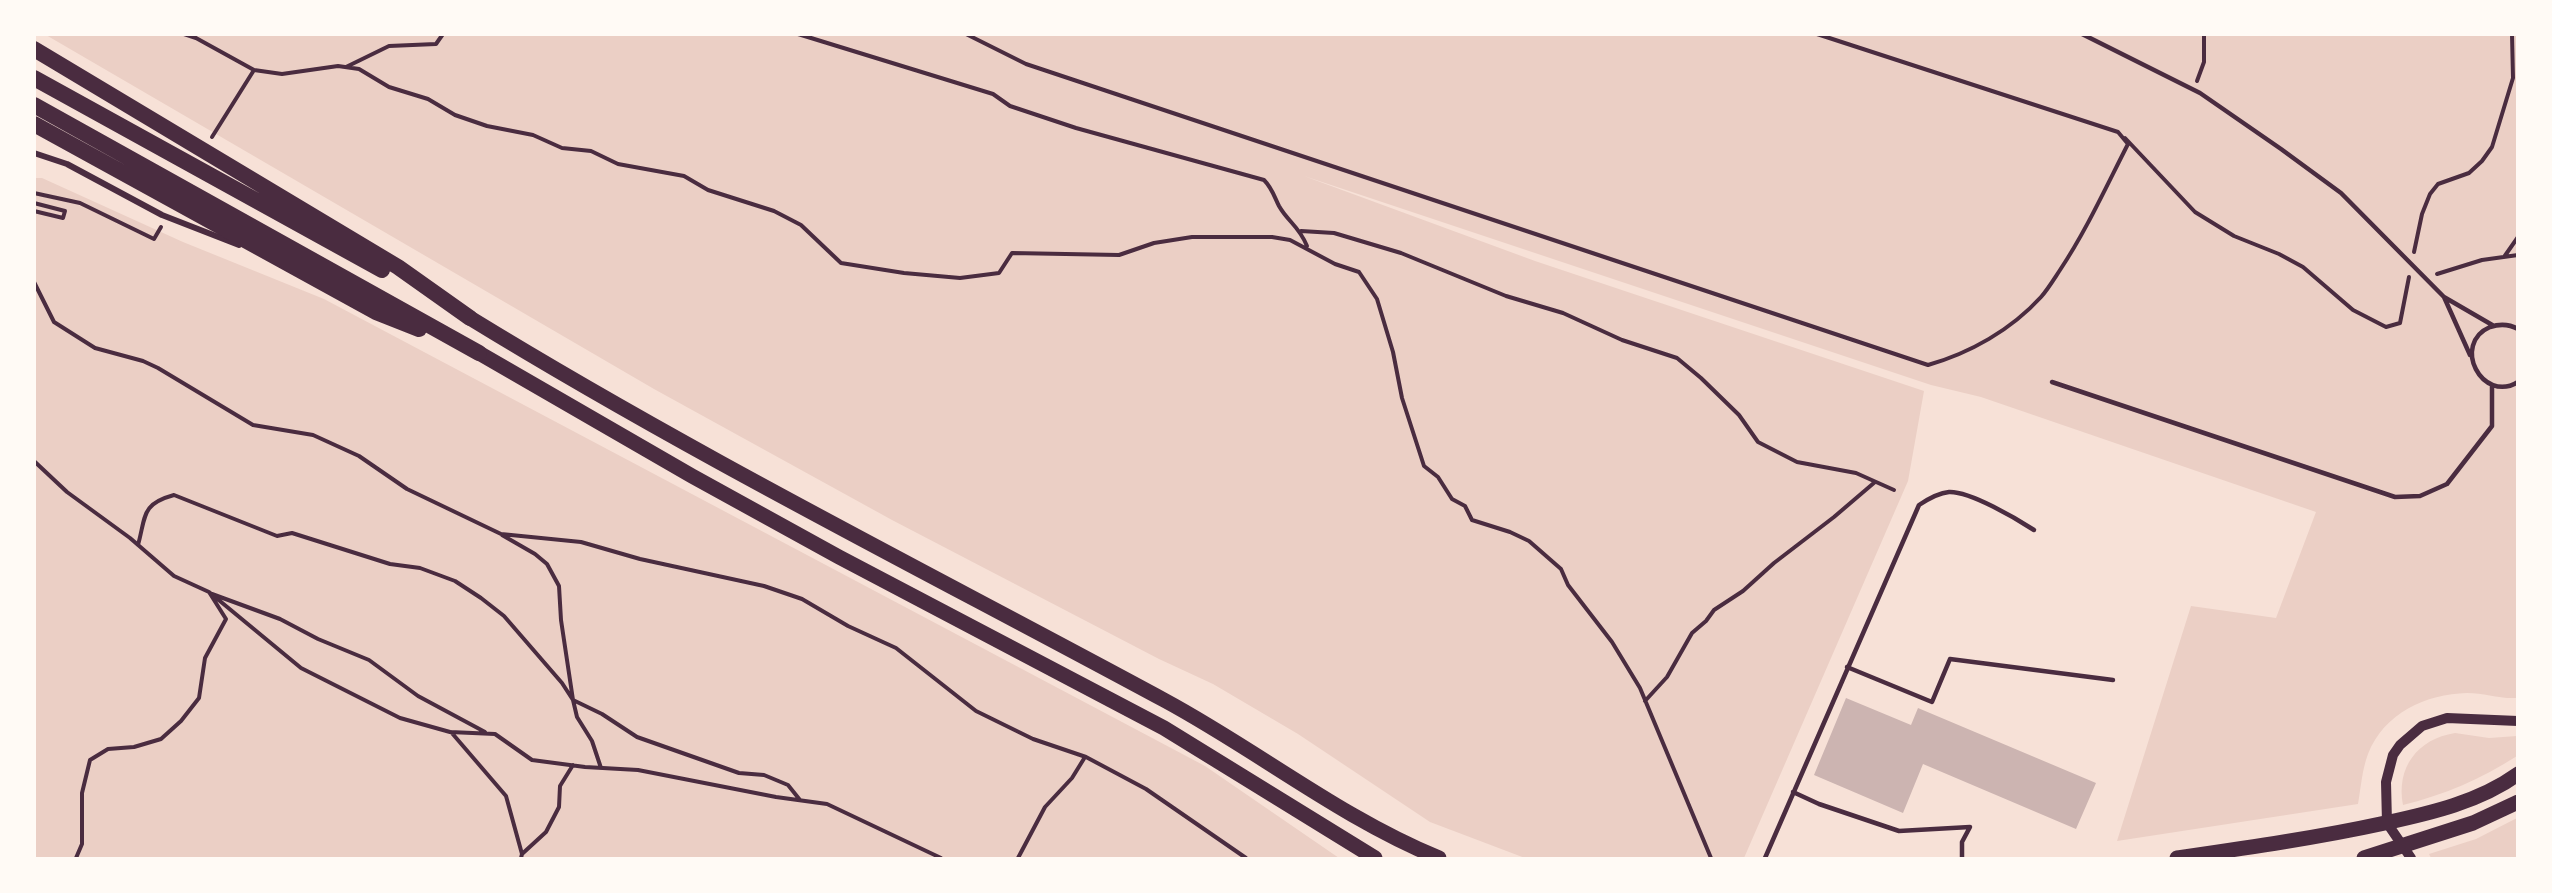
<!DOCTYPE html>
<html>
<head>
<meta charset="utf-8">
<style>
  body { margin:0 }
  #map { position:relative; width:2552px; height:893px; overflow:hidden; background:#f7e1d7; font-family:"Open Sans",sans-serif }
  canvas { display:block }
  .frame { position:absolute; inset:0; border:36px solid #fffaf5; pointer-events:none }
</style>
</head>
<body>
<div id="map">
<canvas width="2552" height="893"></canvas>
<div class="frame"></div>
</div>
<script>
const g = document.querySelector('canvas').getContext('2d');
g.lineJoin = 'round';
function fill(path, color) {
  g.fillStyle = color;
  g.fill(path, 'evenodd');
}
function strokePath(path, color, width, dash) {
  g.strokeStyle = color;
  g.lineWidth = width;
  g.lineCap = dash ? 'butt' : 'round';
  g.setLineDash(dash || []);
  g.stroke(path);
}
const green = new Path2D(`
  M46 35H2517V698C2499 699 2484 693 2467 693 2426 694 2384 713 2368 754 2362 770 2361 787 2358 804L2117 841 2191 606 2276 618 2316 512 1981 397 1931 385 1304 176 1535 261 1924 391 1908 481 1744 858H1525L1430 822 1298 734 1213 684 1159 659 892 520 654 389Z
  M35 178H42L183 242 324 299 1205 766 1339 858H35Z
  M2455 733 2489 738 2517 736V756C2481 779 2444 795 2403 805 2396 768 2417 739 2455 733Z
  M2517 818V858H2431L2429 854 2476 839Z`);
const building = new Path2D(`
  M1846 698 1911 725 1918 708 2096 783 2076 829 1923 764 1903 813 1814 775Z`);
const path = new Path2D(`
  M184 34 196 38 254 70 282 74 338 66 359 69 389 87 428 99 455 115 487 126 533 135 562 148 591 151 618 164 684 176 708 190 774 211 801 225 841 263 904 273 960 278 999 273 1012 253 1119 255 1154 243 1192 237H1272L1290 240 1335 264 1359 272 1377 299 1393 352 1402 398 1424 466 1438 477 1452 499 1465 506 1472 520 1510 532 1529 541 1561 569 1568 585 1612 642 1640 688 1711 858
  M798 34 993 94 1010 106 1076 128 1264 180C1272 188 1274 196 1279 206 1288 222 1299 226 1307 246
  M966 34 1026 64 1928 365C1970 353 2011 330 2041 297 2048 289 2054 279 2060 270 2086 231 2106 187 2128 144L2118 132 1817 34
  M1634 34H1649
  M346 67 389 46 436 44 443 34
  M2197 81 2204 62V34
  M212 137 254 70
  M2125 138 2195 212 2234 236 2279 254 2303 267 2353 310 2386 327 2400 323 2409 277
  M34 193 80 203 154 239 161 227
  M34 203 65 211 63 218 34 211
  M1301 231 1334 233 1401 253 1506 296 1563 313 1622 340 1677 358 1701 378 1739 415 1758 442 1797 462 1856 473 1894 490
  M2414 252 2422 214 2430 194 2438 184 2469 173 2482 161 2492 147 2513 78 2512 34
  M2504 257 2518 237
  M2437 274 2482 260 2518 255
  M34 282 54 322 95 348 143 361 158 368 253 425 313 435 359 456 407 489 501 534 581 542 640 559 764 586 802 599 848 626 896 648 976 711 1033 739 1086 757 1146 789 1246 858
  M34 461 67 492 130 538 174 576 209 592 226 619 205 658 199 698 181 721 161 739 134 747 108 749 90 760 82 793V844L76 858
  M502 535 535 554 547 564 559 586 561 620 573 700 602 714 637 737 739 773 764 775 788 785 800 800
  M138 545C146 516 141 504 174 495L277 536 292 533 390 564 420 568 455 581 481 598 504 616 562 683 573 700 577 717 592 741 601 768
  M209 592 301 668 400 718 450 732 495 734 532 760 585 767 638 770 776 797 827 804 941 858
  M212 594 280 619 318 639 369 660 418 696 485 732
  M1645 701 1667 677 1692 633 1706 621 1714 610 1743 591 1774 563 1834 517 1875 482
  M451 732 506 796 522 854 521 858
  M522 854 546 832 559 807 560 786 573 765
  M1018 858 1045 807 1072 778 1085 757`);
const service = new Path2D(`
  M2082 34 2200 93 2281 149 2341 193 2444 297 2494 326
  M2444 297 2470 355
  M2518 329C2509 324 2499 324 2490 327 2451 344 2482 404 2518 382
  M2052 382 2395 497 2420 496 2447 484 2492 426V385
  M1847 667 1932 702 1950 659 2113 680
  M1793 792 1819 804 1899 831 1970 827 1962 842V858
  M1765 858 1919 505C1928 499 1938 493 1949 492 1970 491 2017 519 2034 530`);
const minor = new Path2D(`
  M34 153 67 164 162 215 239 245`);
const tertiary = new Path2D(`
  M2411 858 2387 823 2386 782 2393 755 2400 745 2422 726 2447 718 2518 721`);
const primary = new Path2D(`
  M470 318C695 456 931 574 1164 700 1257 750 1341 818 1439 858
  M479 353 692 476 839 557 1164 728 1375 858
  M2177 858C2246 848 2316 838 2385 823 2431 813 2479 802 2518 774
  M2364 858 2473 823 2518 802`);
const motorway = new Path2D(`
  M34 49 398 267 470 318
  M34 78 382 270
  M34 105 479 353
  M34 124 376 312 419 329`);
fill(green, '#ebcfc5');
fill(building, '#ccb4b1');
strokePath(path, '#4a2c40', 4);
strokePath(service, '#4a2c40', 4.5);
strokePath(minor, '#4a2c40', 6);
strokePath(tertiary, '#4a2c40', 10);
strokePath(primary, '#4a2c40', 15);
strokePath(motorway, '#4a2c40', 16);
</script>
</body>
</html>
